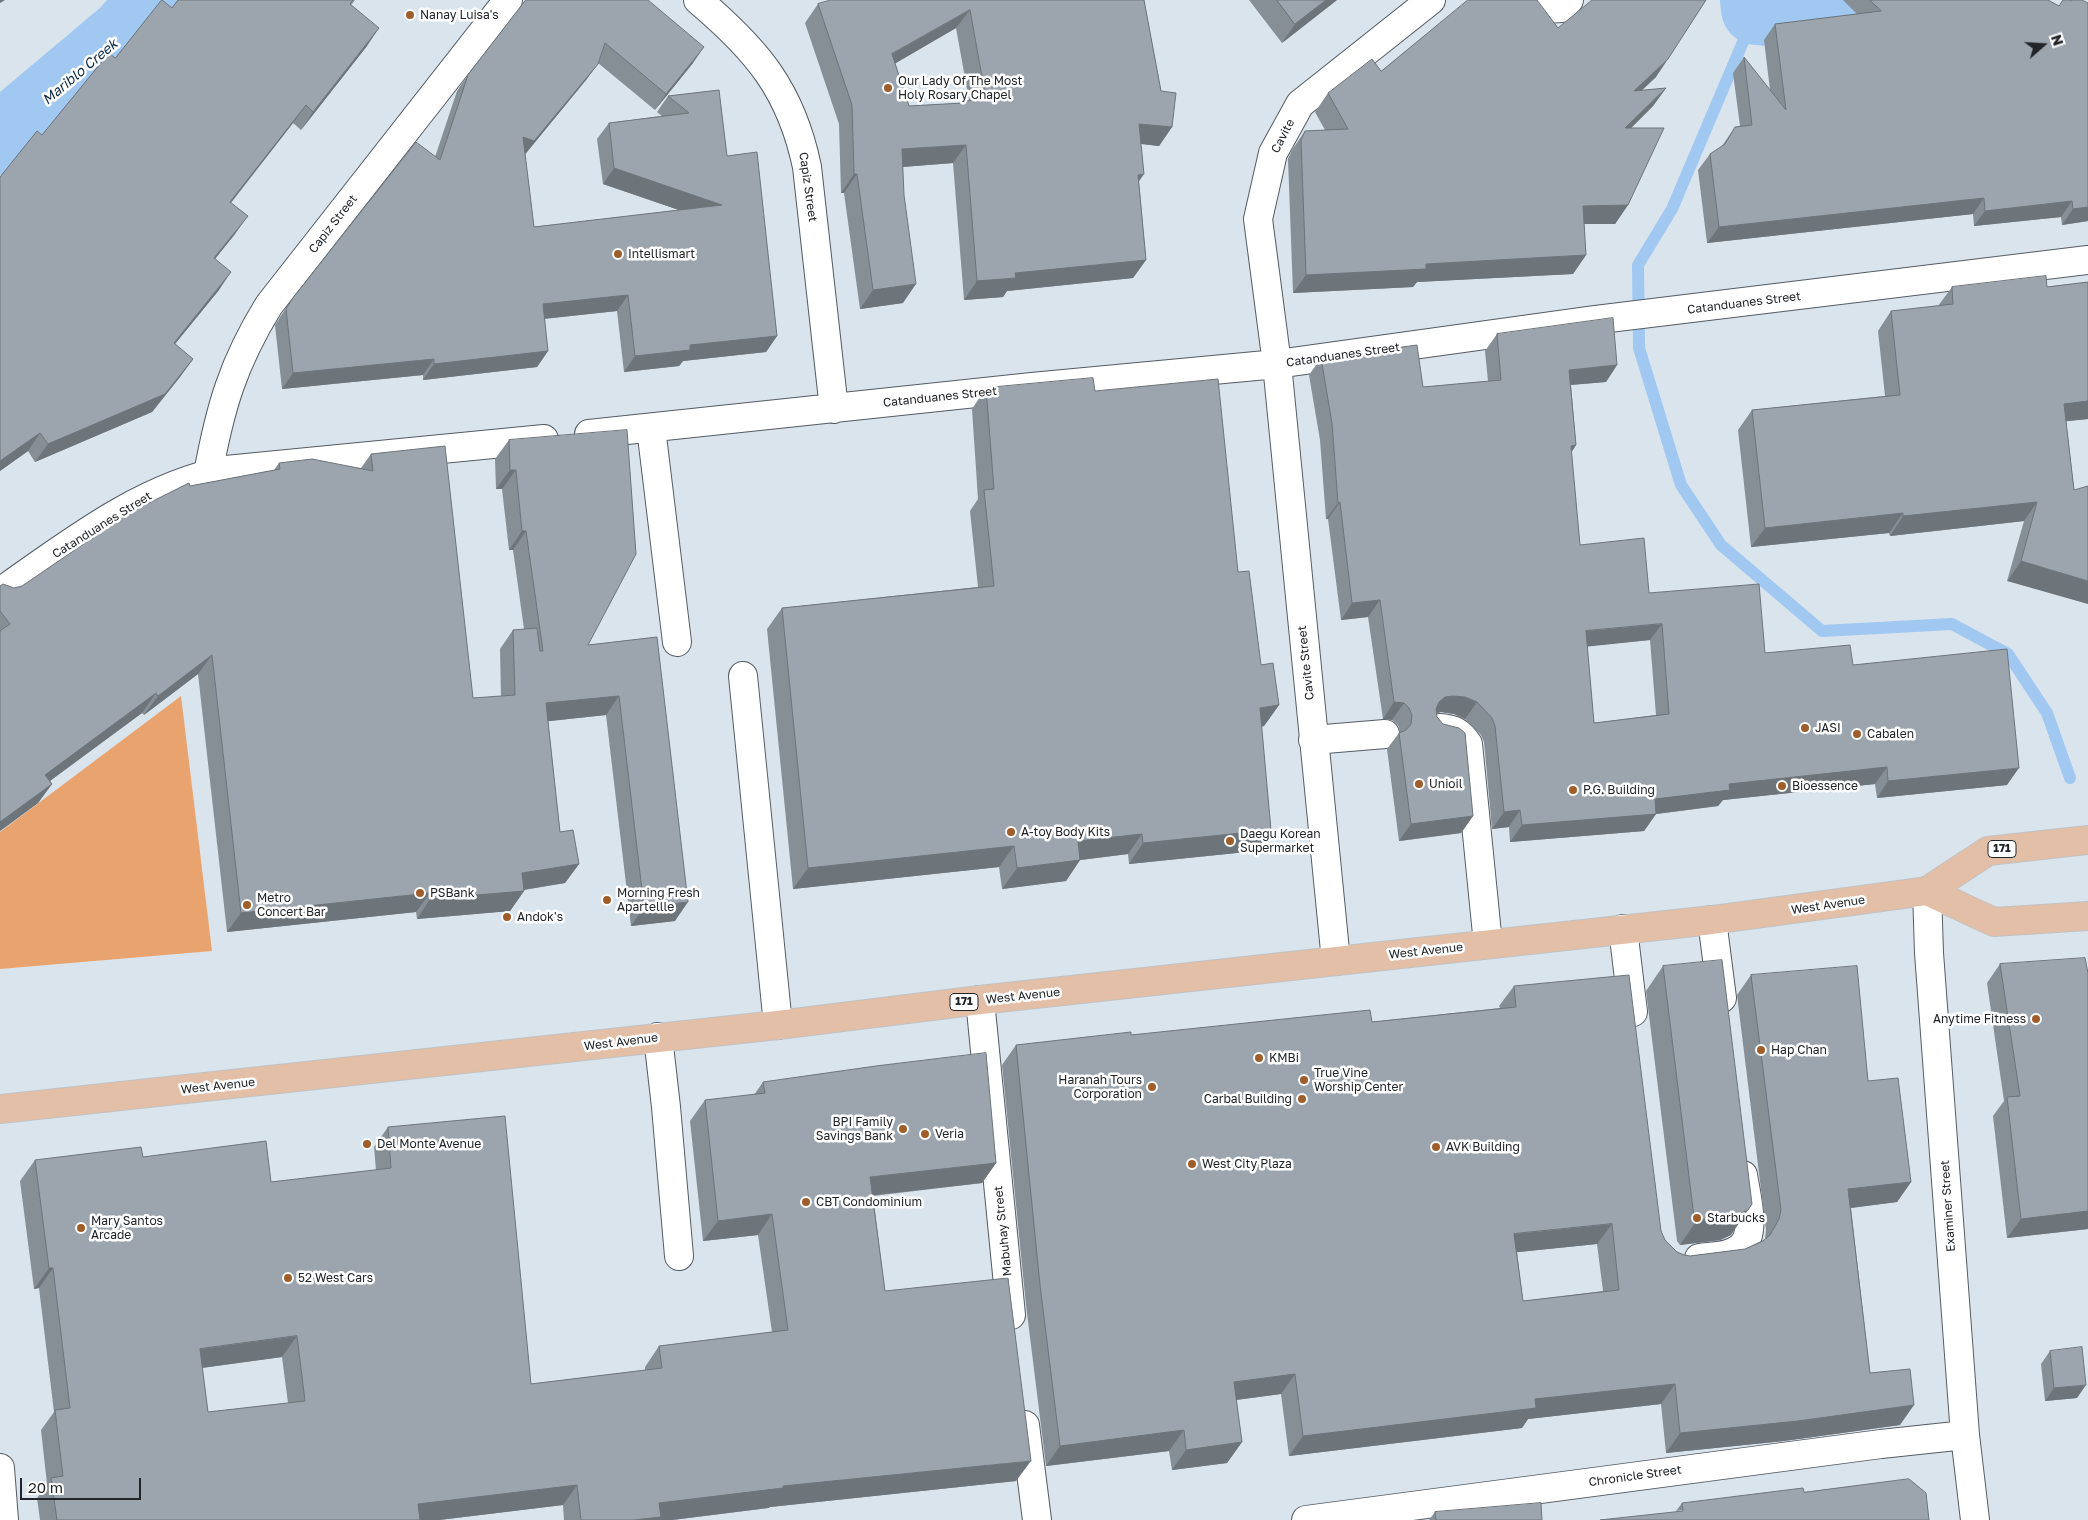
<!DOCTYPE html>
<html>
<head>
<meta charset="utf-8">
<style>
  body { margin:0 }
  #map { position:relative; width:2088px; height:1520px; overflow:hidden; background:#dae4ed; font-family:"Golos Text",sans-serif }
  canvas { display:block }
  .north { position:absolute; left:2018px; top:20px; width:50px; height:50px; -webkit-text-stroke:4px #fff; paint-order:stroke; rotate:71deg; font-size:14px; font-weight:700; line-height:20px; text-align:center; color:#212428 }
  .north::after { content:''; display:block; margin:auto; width:18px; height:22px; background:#212428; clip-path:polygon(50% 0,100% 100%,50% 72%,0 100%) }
  .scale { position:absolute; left:20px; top:1478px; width:121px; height:22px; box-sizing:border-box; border:2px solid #212428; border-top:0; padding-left:6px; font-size:15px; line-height:18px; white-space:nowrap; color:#212428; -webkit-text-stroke:4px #fff; paint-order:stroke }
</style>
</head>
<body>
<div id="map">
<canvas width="2088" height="1520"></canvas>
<div class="north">N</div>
<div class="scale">20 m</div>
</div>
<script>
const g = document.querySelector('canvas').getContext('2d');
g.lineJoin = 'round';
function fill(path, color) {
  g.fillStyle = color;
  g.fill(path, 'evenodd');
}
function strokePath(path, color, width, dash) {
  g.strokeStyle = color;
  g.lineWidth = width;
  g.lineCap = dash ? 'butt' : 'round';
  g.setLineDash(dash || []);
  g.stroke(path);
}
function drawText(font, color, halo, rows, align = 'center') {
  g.font = font + ' "Golos Text",sans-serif';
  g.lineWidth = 5;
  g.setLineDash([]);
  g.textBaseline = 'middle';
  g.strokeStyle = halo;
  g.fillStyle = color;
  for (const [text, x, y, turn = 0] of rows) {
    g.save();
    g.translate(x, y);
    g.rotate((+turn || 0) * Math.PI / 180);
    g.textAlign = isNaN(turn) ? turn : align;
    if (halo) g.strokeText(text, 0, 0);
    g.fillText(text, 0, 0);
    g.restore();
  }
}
const green = new Path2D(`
  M181 696 212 951 0 969V832Z`);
const stream = new Path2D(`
  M1757 9 1672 209 1638 265 1639 348 1681 485 1721 545 1822 631 1952 624 2008 654 2047 713 2070 778`);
const river = new Path2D(`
  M1756 0 1757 9 1834 17 1923 39 2018 77 2088 122
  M0 139 126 33 155 0`);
const minor = new Path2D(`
  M698 0C757 50 791 90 807 167L834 409
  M1534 0 1546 9 1561 8 1569 0
  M651 428 677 642
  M589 434 1032 387 1277 364 1594 320 2088 260
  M208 474C220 408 233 363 269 305L508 0
  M0 592C70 543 141 487 226 470L544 439
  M743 676 778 1025
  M1440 728C1454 729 1460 732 1468 744L1488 944
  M1313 740 1385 734
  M1927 891 1929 953 1965 1435 1975 1520
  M1712 920 1722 998
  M1623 929 1633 1012
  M1336 961 1277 364 1258 219 1273 153 1300 104 1431 0
  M980 1000 1011 1315
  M658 1037 666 1107 679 1256
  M1699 1258C1713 1256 1730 1257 1741 1247 1757 1234 1746 1194 1743 1175
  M1025 1425 1037 1520
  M0 1468 4 1520
  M1306 1520 1881 1444 1965 1435`);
const major = new Path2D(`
  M1927 891 1994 922 2088 916
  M0 1109 778 1025 980 1000 1712 920 1927 891 1988 851 2088 840`);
const wall = new Path2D(`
  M178 0H355L351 5 367 46 301 130 293 123 231 203 235 234 215 259 219 290 175 344 193 359 180 377 152 412 35 462 28 451 0 471V177L42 135 115 58 172 8Z
  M526 0 693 63 655 110 598 63 586 80 525 154 534 227 679 210 603 184 597 139 609 123 662 116 657 112 668 96 719 90 727 156 777 336 766 352 683 361 679 366 624 372 617 311 544 319 548 351 537 367 423 380V375L282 389 275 325 282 314 293 298 435 157 457 91 468 75Z
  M1144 0 1161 91 1172 127 1159 146 1141 144 1139 182 1146 260 1133 278 1007 291 1003 297 964 300 953 163 903 167V303L860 309 844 193H841L839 124 805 23 818 4ZM956 28 969 100 963 101 961 103 909 106 895 63Z
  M1249 0H1337L1282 43Z
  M1843 0H2048L2059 6 2063 0 2088 3V221L2062 225 2061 217 1974 226 1973 214 1707 243 1698 170 1710 154 1722 146 1735 127 1740 126 1733 73 1744 57 1770 90 1764 40 1775 24 1857 14Z
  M1558 28 1656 77 1641 91 1666 88 1653 106 1631 128 1628 205 1615 224H1584L1586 255 1573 274 1417 282 1413 287 1293 293 1288 159 1292 150 1305 131 1325 130 1315 112 1328 93 1381 71Z
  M2088 282V419L2066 421 2074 490 2007 581 2024 521 1890 536 1889 533 1751 547 1738 430 1752 410 1885 396 1878 331 1891 311 1938 306 1952 287H2047Z
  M1497 334 1617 365 1606 382 1571 385 1576 445 1571 453 1580 545 1649 593 1765 653 1853 665 2007 785 1877 798 1875 784 1723 800 1718 806 1656 814 1644 831 1510 842 1509 827 1492 829 1484 742 1481 735 1465 719 1454 714 1441 712 1437 713V717L1473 816 1461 833 1399 841 1387 749 1399 733 1400 732 1398 725 1392 720 1383 719 1368 617 1341 620 1328 519H1326L1320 440 1309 375 1321 358 1423 387 1488 381 1485 351ZM1650 640 1656 715 1594 723 1587 646Z
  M986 388 1095 391 1238 572 1261 665 1279 705 1264 726 1261 727 1271 830 1256 851 1129 864 1128 854 1080 860 1066 881 1002 889 999 867 793 889 767 629 782 608 978 587 970 511 978 499 972 409Z
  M509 440 588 645 657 637 675 921 631 926 606 715 548 721 560 832 579 864 565 883 524 890V891L510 911 417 919 416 912 227 932 198 674 144 715 142 713 50 781 52 784 38 803 0 831V586L14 588 22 586 190 486 274 470 279 463 361 468 371 454 473 698 501 696 500 649 513 630 524 629 513 550H509L502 489H496L495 459Z
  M2000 964 2088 973V1229L2007 1238 1993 1116 2004 1101 1987 983Z
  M1663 966 1731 1235 1720 1240 1680 1245 1677 1241 1646 991Z
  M1751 975 1868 1081 1911 1182 1897 1202 1851 1208 1870 1373 1900 1425 1784 1441 1666 1453 1661 1404 1528 1419 1522 1428 1289 1456 1281 1394 1236 1400 1242 1442 1227 1463 1172 1470 1169 1451 1046 1466 1026 1305 1002 1065 1016 1045 1131 1035 1372 1022 1500 1008 1499 1006 1514 986 1665 1240 1677 1252 1684 1255 1690 1256 1745 1249 1765 1239 1766 1230 1737 995ZM1597 1244 1603 1291 1523 1301 1517 1252Z
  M763 1082 996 1163 982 1183 873 1196 885 1291 1016 1481 770 1507 768 1508 672 1520H564L563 1505 439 1520H40L37 1498 47 1484 41 1430 54 1412 39 1288 34 1289 20 1181 35 1160 143 1157 271 1182 376 1170 374 1147 388 1127 531 1384 645 1370V1367L659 1346 772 1332 758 1235 703 1241 690 1121 705 1100 754 1095ZM282 1357 288 1403 208 1412 202 1368Z
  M2050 1351 2077 1398 2045 1401 2041 1364Z
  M1804 1492 1676 1511 1682 1503Z
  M1435 1512 1542 1520H1429Z`);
const shadedWall = new Path2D(`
  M0 0H5L0 3Z
  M1326 0H1337L1282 43 1295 24Z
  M970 10 956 28 879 73 892 54Z
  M379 28 367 46 301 130 313 112Z
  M704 47 693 63 655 110 666 94Z
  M1668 59 1656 77 1621 110 1634 91Z
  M598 64 586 80 523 157V137Z
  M1666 88 1653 106 1612 147 1625 128Z
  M306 105 293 123 217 220 230 202Z
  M1139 124 1172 127 1159 146 1126 142Z
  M966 145 953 163 889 168 902 149Z
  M614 168 722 205 711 221 603 184Z
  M854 174H857L844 193H841Z
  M1144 174 1131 193 1138 175Z
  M1984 198 1973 214 1707 243 1719 227Z
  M2072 201 2061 217 1974 226 1985 211Z
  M1628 205 1615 224H1570L1583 206Z
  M2088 207V221L2062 225 2073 209Z
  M248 216 235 234 201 276 214 258Z
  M1586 255 1573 274 1417 282 1413 287 1293 293 1306 275 1426 264Z
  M1146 260 1133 278 1007 291 1003 297 964 300 977 281 1015 273Z
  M231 272 219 290 161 361 174 343Z
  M916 284 903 303 860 309 873 290Z
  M628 295 617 311 532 320 543 304Z
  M777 336 766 352 683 361 679 366 624 372 635 356 690 345Z
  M548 351 537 367 423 380 434 364Z
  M193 359 180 377 152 412 35 462 48 444Z
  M434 359 423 375 282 389 293 373Z
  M1617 365 1606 382 1557 386 1569 370Z
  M2088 401V419L2050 423 2064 404Z
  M40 433 28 451 0 471V461Z
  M1576 445 1565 462 1571 446Z
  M510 470H516L502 489H496Z
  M1340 502 1328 519H1326L1338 503Z
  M2037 502 2024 521 1890 536 1903 516Z
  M1903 513 1889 533 1751 547 1765 528Z
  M522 531H526L513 550H509Z
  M2021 561 2088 581V604L2007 581Z
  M1380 600 1368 617 1341 620 1352 603Z
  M1662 624 1650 640 1574 648 1586 631Z
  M212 655 198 674 144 715 158 696Z
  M156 693 142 713 32 794 45 775Z
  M619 696 606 715 532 723 546 703Z
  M1453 696 1465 697 1477 702 1465 719 1454 714 1441 712 1433 714 1439 702 1445 697Z
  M1394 702 1404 703 1392 720 1383 719Z
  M1279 705 1264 726 1245 729 1260 708Z
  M1887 767 1875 784 1723 800 1718 806 1656 814 1644 831 1510 842 1522 825 1655 799 1729 784Z
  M2019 768 2007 785 1877 798 1888 781Z
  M52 784 38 803 0 831V822Z
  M1520 810 1509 827 1492 829 1504 812Z
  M1473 816 1461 833 1399 841 1411 824Z
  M1271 830 1256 851 1129 864 1143 843Z
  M1142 834 1128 854 1080 860 1066 881 1002 889 1017 868 1078 841Z
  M1014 846 999 867 793 889 808 868Z
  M579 864 565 883 509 892 522 873Z
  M524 891 510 911 417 919 430 899Z
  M430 893 416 912 227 932 241 913Z
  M688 902 675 921 631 926 644 907Z
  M996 1163 982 1183 856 1197 870 1177Z
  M1911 1182 1897 1202 1834 1210 1848 1189Z
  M1748 1210 1731 1235 1720 1240 1680 1245 1697 1220Z
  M2088 1211V1229L2007 1238 2021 1219Z
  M772 1214 758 1235 703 1241 718 1221Z
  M1612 1224 1597 1244 1500 1254 1514 1234Z
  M49 1268H53L39 1288 34 1289Z
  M297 1336 282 1357 186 1370 200 1349Z
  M1295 1374 1281 1394 1220 1402 1234 1382Z
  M1675 1384 1661 1404 1528 1419 1522 1428 1289 1456 1303 1436 1535 1399Z
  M2086 1385 2077 1398 2045 1401 2054 1388Z
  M1914 1405 1900 1425 1784 1441 1666 1453 1680 1433Z
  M1184 1430 1169 1451 1046 1466 1060 1446Z
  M1242 1442 1227 1463 1172 1470 1186 1450Z
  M1031 1461 1016 1481 770 1507 768 1508 672 1520H634L659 1503 783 1486Z
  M577 1485 563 1505 439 1520H406L418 1504Z`);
const building = new Path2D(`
  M162 0 172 8 178 0H353L350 4 379 28 313 112 306 105 230 202 248 216 214 258 231 272 174 343 193 359 165 394 48 444 40 433 0 461V177L37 131 42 135 109 53 115 58Z
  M526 0H648L704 47 666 94 605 43 598 64 534 141 523 137 534 227 722 205 614 168 609 123 689 113 668 96 719 90 727 156 757 152 777 336 690 345V350L635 356 628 295 543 304 548 351 434 364V359L293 373 286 309 293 298 416 142 440 160 468 75Z
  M831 0H1144L1161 91 1176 93 1172 127 1139 124 1144 174 1138 175 1146 260 1015 273 1016 278 977 281 966 145 902 149 904 195 916 284 873 290 857 174H854L852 105 818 4ZM970 10 986 99 963 101V103L909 106 892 54Z
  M1277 0H1326L1295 24Z
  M1468 0H1537L1558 28 1592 0H1706L1668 59 1634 91 1666 88 1625 128H1664L1628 205 1583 206 1586 255 1426 264V269L1306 275 1301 140 1305 131 1348 129 1328 93 1372 59 1381 71Z
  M1870 0H2048L2059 6 2063 0H2070L2071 1 2073 0H2082L2088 3V207L2073 209 2072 201 1985 211 1984 198 1719 227 1710 154 1725 144 1735 127 1752 125 1744 57 1786 110 1775 24 1881 11Z
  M2046 276 2047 287 2088 282V401L2064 404 2074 490 2088 486V581L2021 561 2037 502 1903 516V513L1765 528 1752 410 1900 395 1891 311 1953 304 1952 287Z
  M1613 318 1617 365 1569 370 1576 445 1571 446 1580 545 1644 538 1649 593 1759 584 1765 653 1850 645 1853 665 2007 649 2019 768 1888 781 1887 767 1729 784 1730 790 1655 799 1656 814 1522 825 1520 810 1504 812 1495 726 1492 718 1477 702 1465 697 1453 696 1445 697 1439 702 1436 709 1437 717 1443 724 1459 728 1465 733 1473 816 1411 824 1399 733 1406 730 1411 724 1412 715 1409 708 1404 703 1394 702 1380 600 1352 603 1340 502 1338 503 1332 423 1321 358 1417 345 1423 387 1501 380 1497 334ZM1662 624 1669 714 1594 723 1586 631Z
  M1093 378 1095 391 1218 379 1238 572 1249 571 1261 665 1273 663 1279 705 1260 708 1271 830 1143 843 1142 834 1078 841 1080 860 1017 868 1014 846 808 868 782 608 994 586 984 490 994 489 986 388Z
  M627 430 636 554 588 645 657 637 688 902 644 907 619 696 546 703 560 832 573 830 579 864 522 873 524 891 430 899V893L241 913 212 655 158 696 156 693 45 775 52 784 0 822V631L10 624 0 611V586L3 584 14 588 22 586 129 513 189 483 190 486 280 469 279 463 312 459 373 471 371 454 445 446 473 698 515 695 513 630 537 628 540 651H543L526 531H522L516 470H510L509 440Z
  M2085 958 2088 973V1211L2021 1219 2007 1097 2020 1096 2000 964Z
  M1722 960 1752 1204 1748 1210 1737 1215 1697 1220 1694 1217 1663 966Z
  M1857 966 1868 1081 1898 1078 1911 1182 1848 1189 1870 1373 1910 1369 1914 1405 1798 1421 1680 1433 1675 1384 1535 1399 1536 1408 1303 1436 1295 1374 1234 1382 1242 1442 1186 1450 1184 1430 1060 1446 1040 1285 1016 1045 1131 1032V1035L1370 1010 1372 1022 1516 1007 1514 986 1629 975 1661 1231 1665 1240 1677 1252 1684 1255 1690 1256 1745 1249 1763 1241 1770 1235 1779 1219 1781 1210 1751 975ZM1612 1224 1619 1290 1523 1301 1514 1234Z
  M986 1053 996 1163 870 1177 885 1291 1008 1278 1031 1461 783 1486V1488L659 1503 661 1517 634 1520H581L577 1485 418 1504 420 1520H57L51 1478 63 1476 55 1410 70 1408 53 1268H49L35 1160 141 1147 143 1157 266 1141 271 1182 391 1168 388 1127 505 1116 531 1384 662 1368 659 1346 788 1330 772 1214 718 1221 705 1100 765 1093 763 1082 876 1066ZM297 1336 305 1401 208 1412 200 1349Z
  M2082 1347 2086 1385 2054 1388 2050 1351Z
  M1909 1479 1926 1493 1929 1520H1600L1683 1511 1682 1503 1803 1488 1804 1492Z
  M1541 1503 1542 1520H1436L1435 1512Z`);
const markers = [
  [410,15,5,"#9f5e29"],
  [888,88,5,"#9f5e29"],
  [618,254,5,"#9f5e29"],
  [1805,728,5,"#9f5e29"],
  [1857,734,5,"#9f5e29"],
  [1419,784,5,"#9f5e29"],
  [1782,786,5,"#9f5e29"],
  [1573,790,5,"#9f5e29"],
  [1011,832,5,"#9f5e29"],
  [1230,841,5,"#9f5e29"],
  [420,893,5,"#9f5e29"],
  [607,900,5,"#9f5e29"],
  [247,905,5,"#9f5e29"],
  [507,917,5,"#9f5e29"],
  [2036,1019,5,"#9f5e29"],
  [1761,1050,5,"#9f5e29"],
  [1259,1058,5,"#9f5e29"],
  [1304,1080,5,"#9f5e29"],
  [1152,1087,5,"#9f5e29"],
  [1302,1099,5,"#9f5e29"],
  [903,1129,5,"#9f5e29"],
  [925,1134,5,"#9f5e29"],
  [367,1144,5,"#9f5e29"],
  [1436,1147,5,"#9f5e29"],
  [1192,1164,5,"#9f5e29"],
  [806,1202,5,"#9f5e29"],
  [1697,1218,5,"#9f5e29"],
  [81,1228,5,"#9f5e29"],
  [288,1278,5,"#9f5e29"]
];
const shields = [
  [2002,849,28],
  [964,1002,28]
];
const shieldNames = [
  ["171",2002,849],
  ["171",964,1002]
];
const poiNames = [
  ["Nanay Luisa's",420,15],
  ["Our Lady Of The Most",898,81],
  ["Holy Rosary Chapel",898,95],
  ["Intellismart",628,254],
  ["JASI",1815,728],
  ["Cabalen",1867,734],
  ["Unioil",1429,784],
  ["Bioessence",1792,786],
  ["P.G. Building",1583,790],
  ["A-toy Body Kits",1021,832],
  ["Daegu Korean",1240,834],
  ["Supermarket",1240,848],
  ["PSBank",430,893],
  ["Morning Fresh",617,893],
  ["Apartellle",617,907],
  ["Metro",257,898],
  ["Concert Bar",257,912],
  ["Andok's",517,917],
  ["Anytime Fitness",2026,1019,"right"],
  ["Hap Chan",1771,1050],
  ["KMBi",1269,1058],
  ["True Vine",1314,1073],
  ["Worship Center",1314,1087],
  ["Haranah Tours",1142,1080,"right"],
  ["Corporation",1142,1094,"right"],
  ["Carbal Building",1292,1099,"right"],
  ["BPI Family",893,1122,"right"],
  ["Savings Bank",893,1136,"right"],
  ["Veria",935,1134],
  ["Del Monte Avenue",377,1144],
  ["AVK Building",1446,1147],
  ["West City Plaza",1202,1164],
  ["CBT Condominium",816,1202],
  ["Starbucks",1707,1218],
  ["Mary Santos",91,1221],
  ["Arcade",91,1235],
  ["52 West Cars",298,1278]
];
const streetNames = [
  ["Cavite",1283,136,-63],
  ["Capiz Street",808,187,82],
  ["Capiz Street",333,224,-52],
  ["Catanduanes Street",1744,303,-7],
  ["Catanduanes Street",1343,355,-8],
  ["Catanduanes Street",940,397,-6],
  ["Catanduanes Street",102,525,-32],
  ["Cavite Street",1306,663,-96],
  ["West Avenue",1828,905,-8],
  ["West Avenue",1426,951,-6],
  ["West Avenue",1023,996,-6],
  ["West Avenue",621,1042,-7],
  ["West Avenue",218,1086,-6],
  ["Examiner Street",1948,1206,-94],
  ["Mabuhay Street",1003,1231,-96],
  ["Chronicle Street",1635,1476,-8]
];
const waterNames = [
  ["Mariblo Creek",80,72,-40]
];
fill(green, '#e9a36e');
strokePath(stream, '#a0c8f1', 12);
strokePath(river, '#a0c8f1', 72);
strokePath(minor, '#545c64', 30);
strokePath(major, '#c1c2c3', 30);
strokePath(minor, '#fff', 28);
strokePath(major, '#e2bfa6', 28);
fill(wall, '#868e96');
fill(shadedWall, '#6d747a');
fill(building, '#9ca5ae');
strokePath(building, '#6d747a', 1);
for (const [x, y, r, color] of markers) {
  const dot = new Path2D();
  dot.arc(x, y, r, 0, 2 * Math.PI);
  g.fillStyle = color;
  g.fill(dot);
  strokePath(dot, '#fff', 2);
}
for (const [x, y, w] of shields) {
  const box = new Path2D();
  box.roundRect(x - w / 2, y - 8.5, w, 17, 4);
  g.fillStyle = '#fff';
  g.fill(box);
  strokePath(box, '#212428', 1);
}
drawText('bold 11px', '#212428', null, shieldNames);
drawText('12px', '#212428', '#fff', poiNames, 'left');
drawText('12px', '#212428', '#fff', streetNames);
drawText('italic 14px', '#0e2b46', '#fff', waterNames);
</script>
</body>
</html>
